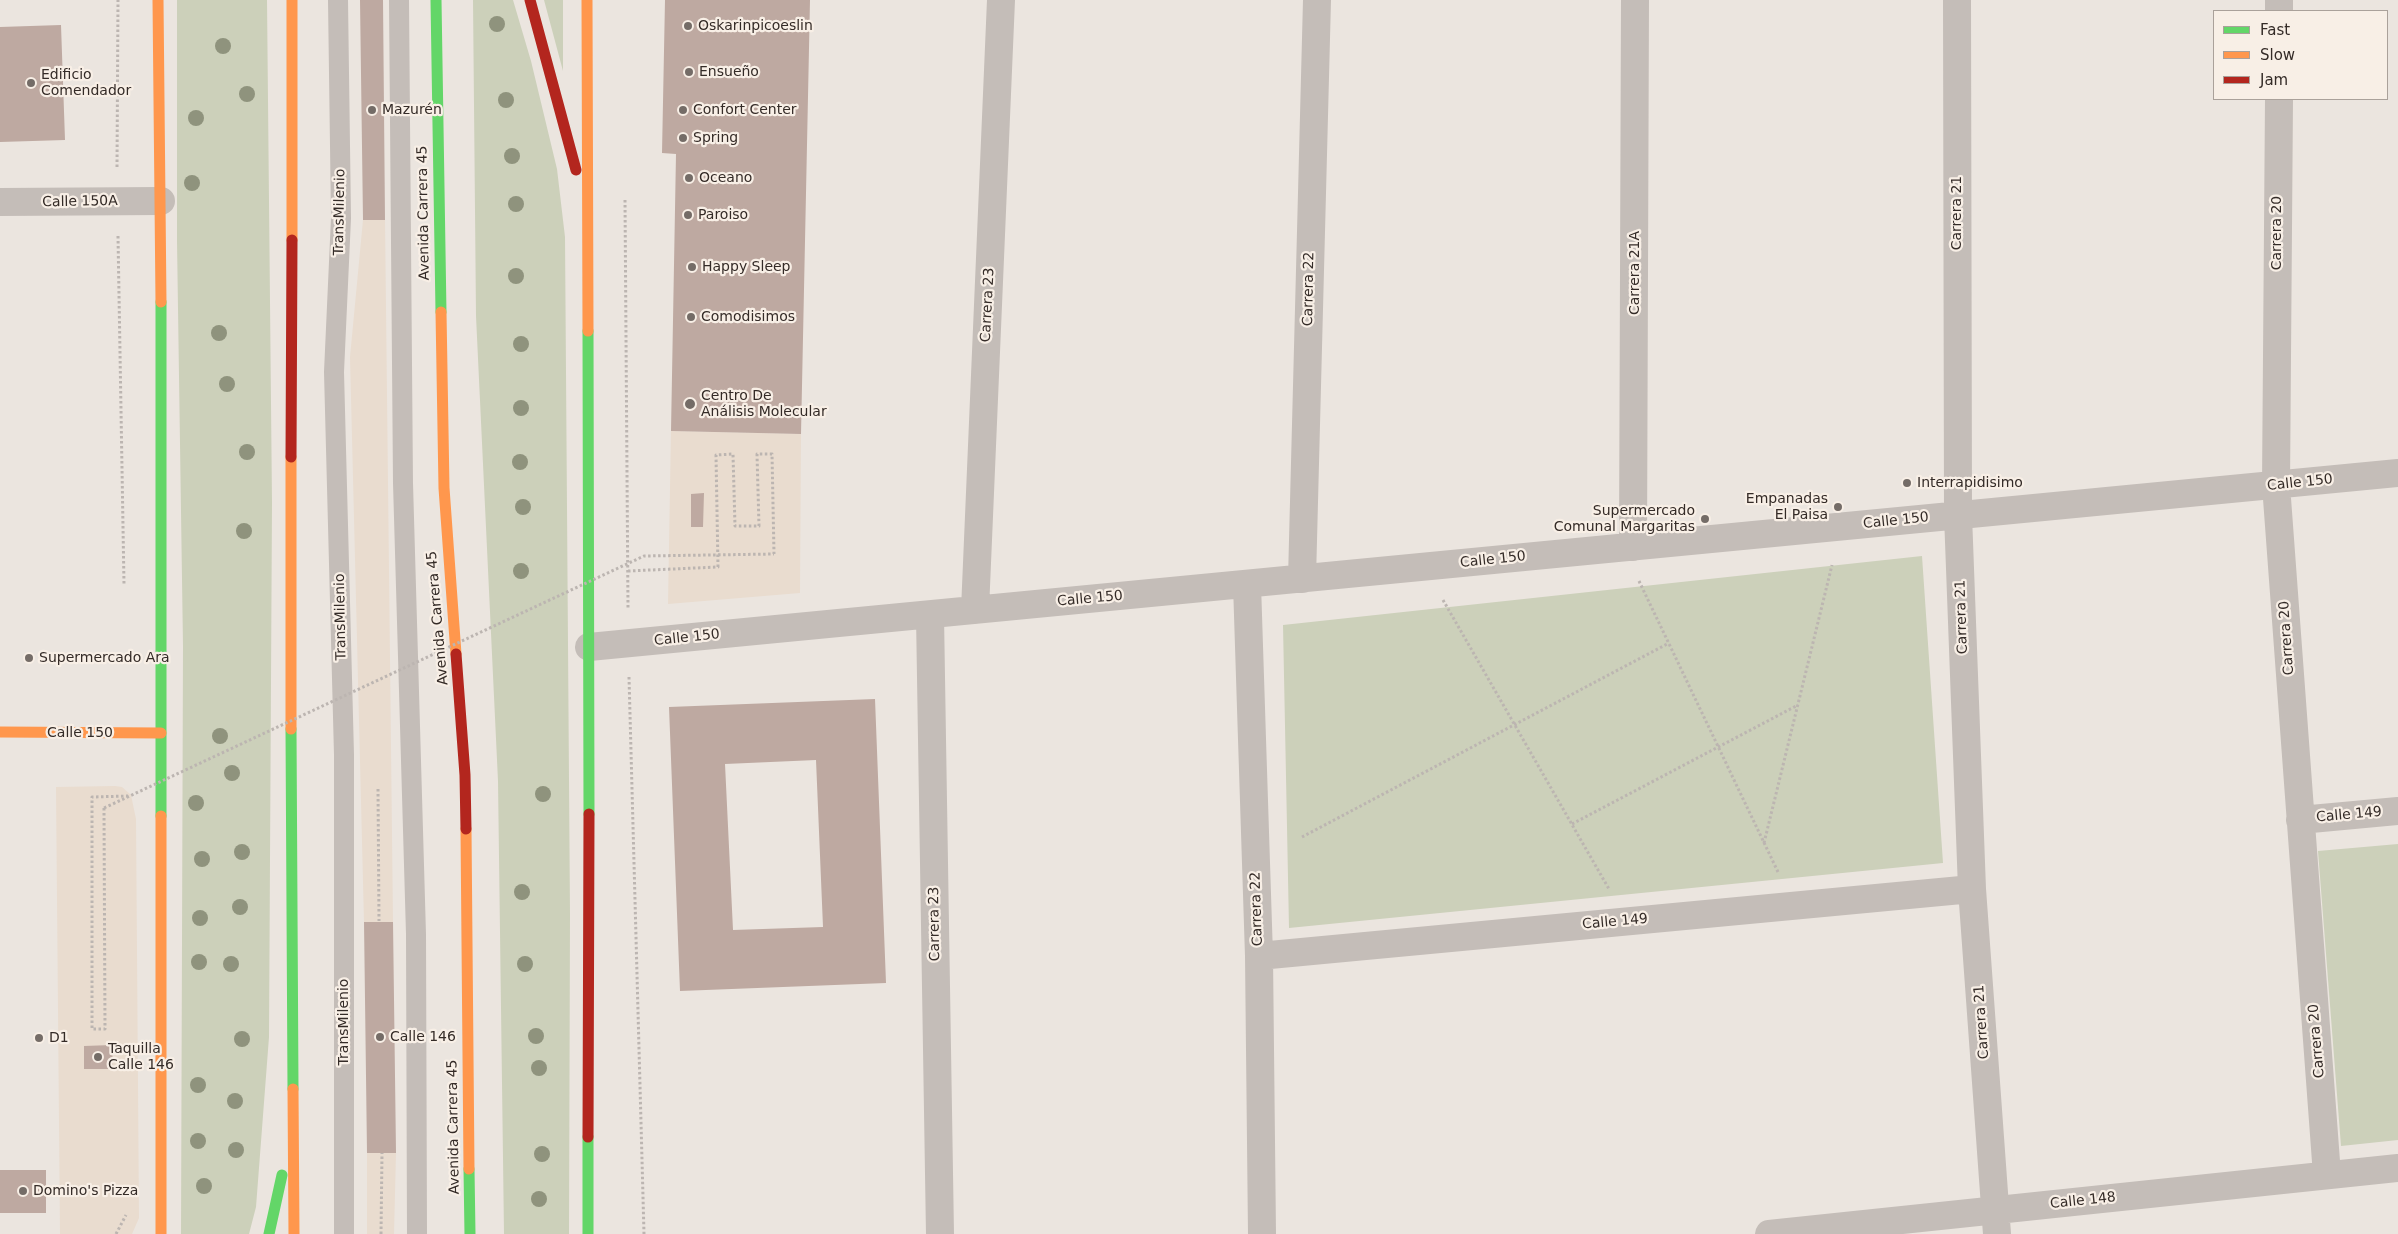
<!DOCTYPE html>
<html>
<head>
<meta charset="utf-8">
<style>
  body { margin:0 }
  #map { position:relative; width:2398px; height:1234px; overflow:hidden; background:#ebe5df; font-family:"DejaVu Sans",sans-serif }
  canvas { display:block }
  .legend { position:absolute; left:2213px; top:10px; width:175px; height:90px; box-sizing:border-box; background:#f8efe6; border:1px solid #aaa19a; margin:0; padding:6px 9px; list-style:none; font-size:15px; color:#342b27 }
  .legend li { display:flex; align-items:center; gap:10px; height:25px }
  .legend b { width:25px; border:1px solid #aaa19a }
</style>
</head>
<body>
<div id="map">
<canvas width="2398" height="1234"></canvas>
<ul class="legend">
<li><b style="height:6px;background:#63d668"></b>Fast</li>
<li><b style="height:6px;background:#ff974d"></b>Slow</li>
<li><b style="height:6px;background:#b3261e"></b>Jam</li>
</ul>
</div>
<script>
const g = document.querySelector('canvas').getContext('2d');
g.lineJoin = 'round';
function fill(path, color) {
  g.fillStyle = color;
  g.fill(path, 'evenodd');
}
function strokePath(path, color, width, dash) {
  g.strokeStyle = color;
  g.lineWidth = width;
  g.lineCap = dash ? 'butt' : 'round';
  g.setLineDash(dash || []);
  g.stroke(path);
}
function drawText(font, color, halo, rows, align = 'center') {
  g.font = font + ' "DejaVu Sans",sans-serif';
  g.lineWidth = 4.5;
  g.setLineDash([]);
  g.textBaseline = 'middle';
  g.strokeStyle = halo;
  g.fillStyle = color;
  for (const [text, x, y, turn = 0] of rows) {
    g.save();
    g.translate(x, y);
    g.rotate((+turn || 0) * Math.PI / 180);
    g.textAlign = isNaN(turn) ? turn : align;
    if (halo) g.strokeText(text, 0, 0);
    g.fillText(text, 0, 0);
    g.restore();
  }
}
const green = new Path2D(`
  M177 0H267L272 503 269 1037 256 1207 249 1234H181L183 646 177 241Z
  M473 0H513L531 61 557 169 565 237 570 915 569 1234H504L498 781 476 316Z
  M544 0H563V71Z
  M1922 556 1943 863 1289 928 1283 625Z
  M2398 844V1140L2341 1146 2318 851Z`);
const plaza = new Path2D(`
  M363 220H385L393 922H364L350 357Z
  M671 431 801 434 800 593 668 604Z
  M115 786 122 787 131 795 136 819 139 1218 132 1234H60L56 787Z
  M367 1153H396L394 1234H367Z`);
const building = new Path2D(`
  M360 0H383L385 220H363Z
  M665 0H810L801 434 671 431 676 154 662 153Z
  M61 25 65 140 0 142V27Z
  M704 493 703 527H691V494Z
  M875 699 886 983 680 991 669 707ZM816 760 823 927 733 930 725 764Z
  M364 922H393L396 1153H367Z
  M112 1045 113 1069H84V1046Z
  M0 1170H46V1213H0Z`);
const path = new Path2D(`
  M117 167 118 0
  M625 200 628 609
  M118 236 124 584
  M628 571 718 567 716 455 733 454 735 526H759L757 454H772L774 554
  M1639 581 1778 872
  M1443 600 1609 889
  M629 677 644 1234
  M378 789 379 921
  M104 808 105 1029H92V797L128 796
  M1572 824 1798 705
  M1302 837 1669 643
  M1764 843 1832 565
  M116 1234 126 1215
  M381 1234 382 1153`);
const lane = new Path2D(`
  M338 0 341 218 334 372 344 755V1234
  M399 0 403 483 416 934 417 1234`);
const street = new Path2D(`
  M1957 0 1958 515 1972 889 1997 1234
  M2279 11V0
  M2279 99 2276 485 2327 1175
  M0 202 161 201
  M1633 547 1635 0
  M1302 579 1317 0
  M1247 584 1259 956 1262 1234
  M975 610 1001 0
  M930 615 940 1234
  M589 647 2398 473
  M2300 820 2398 811
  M1259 956 1972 889
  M1769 1234 2398 1168`);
const fast = new Path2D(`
  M436 0 441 312
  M161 302V816
  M588 331 589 814
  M291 729 293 1089
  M469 1169 470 1234
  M269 1234 282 1175
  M588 1234V1137`);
const slow = new Path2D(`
  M158 0 161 302
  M587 0 588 331
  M292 240V0
  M441 312 444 488 456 654
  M291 729V457
  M0 732 161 733
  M161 816V1234
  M466 829 469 1169
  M293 1089 294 1234`);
const jam = new Path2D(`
  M530 0 576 170
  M291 457 292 240
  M456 654 465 775 466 829
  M588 1137 589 814`);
const pathBridge = new Path2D(`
  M104 808 644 556 774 554`);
const trees = [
  [497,24],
  [223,46],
  [247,94],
  [506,100],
  [196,118],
  [512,156],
  [192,183],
  [516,204],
  [516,276],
  [219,333],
  [521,344],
  [227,384],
  [521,408],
  [247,452],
  [520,462],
  [523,507],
  [244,531],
  [521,571],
  [220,736],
  [232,773],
  [543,794],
  [196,803],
  [242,852],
  [202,859],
  [522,892],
  [240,907],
  [200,918],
  [199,962],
  [231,964],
  [525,964],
  [536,1036],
  [242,1039],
  [539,1068],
  [198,1085],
  [235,1101],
  [198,1141],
  [236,1150],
  [542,1154],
  [204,1186],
  [539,1199]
];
const markers = [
  [688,26,5,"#746c67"],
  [689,72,5,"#746c67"],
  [31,83,5,"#746c67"],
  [372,110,5,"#746c67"],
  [683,110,5,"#746c67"],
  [683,138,5,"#746c67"],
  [689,178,5,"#746c67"],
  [688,215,5,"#746c67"],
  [692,267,5,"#746c67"],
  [691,317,5,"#746c67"],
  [690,404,6,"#746c67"],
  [1907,483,5,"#746c67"],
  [1838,507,5,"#746c67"],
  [1705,519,5,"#746c67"],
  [29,658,5,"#746c67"],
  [380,1037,5,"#746c67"],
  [39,1038,5,"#746c67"],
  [98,1057,5,"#746c67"],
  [23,1191,5,"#746c67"]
];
const poiNames = [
  ["Oskarinpicoeslin",698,26],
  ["Ensueño",699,72],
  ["Edificio",41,75],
  ["Comendador",41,91],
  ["Mazurén",382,110],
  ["Confort Center",693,110],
  ["Spring",693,138],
  ["Oceano",699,178],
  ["Paroiso",698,215],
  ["Happy Sleep",702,267],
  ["Comodisimos",701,317],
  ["Centro De",701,396],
  ["Análisis Molecular",701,412],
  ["Interrapidisimo",1917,483],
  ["Empanadas",1828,499,"right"],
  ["El Paisa",1828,515,"right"],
  ["Supermercado",1695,511,"right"],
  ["Comunal Margaritas",1695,527,"right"],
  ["Supermercado Ara",39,658],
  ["Calle 146",390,1037],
  ["D1",49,1038],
  ["Taquilla",108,1049],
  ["Calle 146",108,1065],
  ["Domino's Pizza",33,1191]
];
const streetNames = [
  ["Calle 150A",80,202,-1],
  ["TransMilenio",340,212,-89],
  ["Avenida Carrera 45",424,213,-91],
  ["Carrera 21",1957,213,-90],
  ["Carrera 20",2277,233,-90],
  ["Carrera 21A",1635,273,-90],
  ["Carrera 22",1309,289,-89],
  ["Carrera 23",988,305,-87],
  ["Calle 150",2300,483,-6],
  ["Calle 150",1896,521,-6],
  ["Calle 150",1493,560,-6],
  ["Calle 150",1090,599,-5],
  ["TransMilenio",341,617,-91],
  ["Carrera 21",1962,617,-92],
  ["Avenida Carrera 45",438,618,-95],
  ["Calle 150",687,638,-6],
  ["Carrera 20",2287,638,-94],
  ["Calle 150",80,733],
  ["Calle 149",2349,815,-5],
  ["Carrera 22",1257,909,-92],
  ["Calle 149",1615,922,-5],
  ["Carrera 23",935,924,-91],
  ["TransMilenio",344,1022,-90],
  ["Carrera 21",1982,1022,-94],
  ["Carrera 20",2317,1041,-95],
  ["Avenida Carrera 45",454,1127,-91],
  ["Calle 148",2083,1201,-6]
];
fill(green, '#ccd0ba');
fill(plaza, '#e9dccf');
fill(building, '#bea9a1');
strokePath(path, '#bcb5b1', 3, [2.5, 2.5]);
strokePath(lane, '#c4bdb8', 20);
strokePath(street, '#c4bdb8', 28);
strokePath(fast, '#63d668', 11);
strokePath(slow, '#ff974d', 11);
strokePath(jam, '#b3261e', 11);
strokePath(pathBridge, '#bcb5b1', 3, [2.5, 2.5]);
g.fillStyle = '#8f937d';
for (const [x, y] of trees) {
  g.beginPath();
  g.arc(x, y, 8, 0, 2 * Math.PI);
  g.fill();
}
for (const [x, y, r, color] of markers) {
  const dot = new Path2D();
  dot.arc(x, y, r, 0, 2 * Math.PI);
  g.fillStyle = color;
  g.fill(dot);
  strokePath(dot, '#f8efe6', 2);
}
drawText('14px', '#342b27', '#f8efe6', poiNames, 'left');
drawText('14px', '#342b27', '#f8efe6', streetNames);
</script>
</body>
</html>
